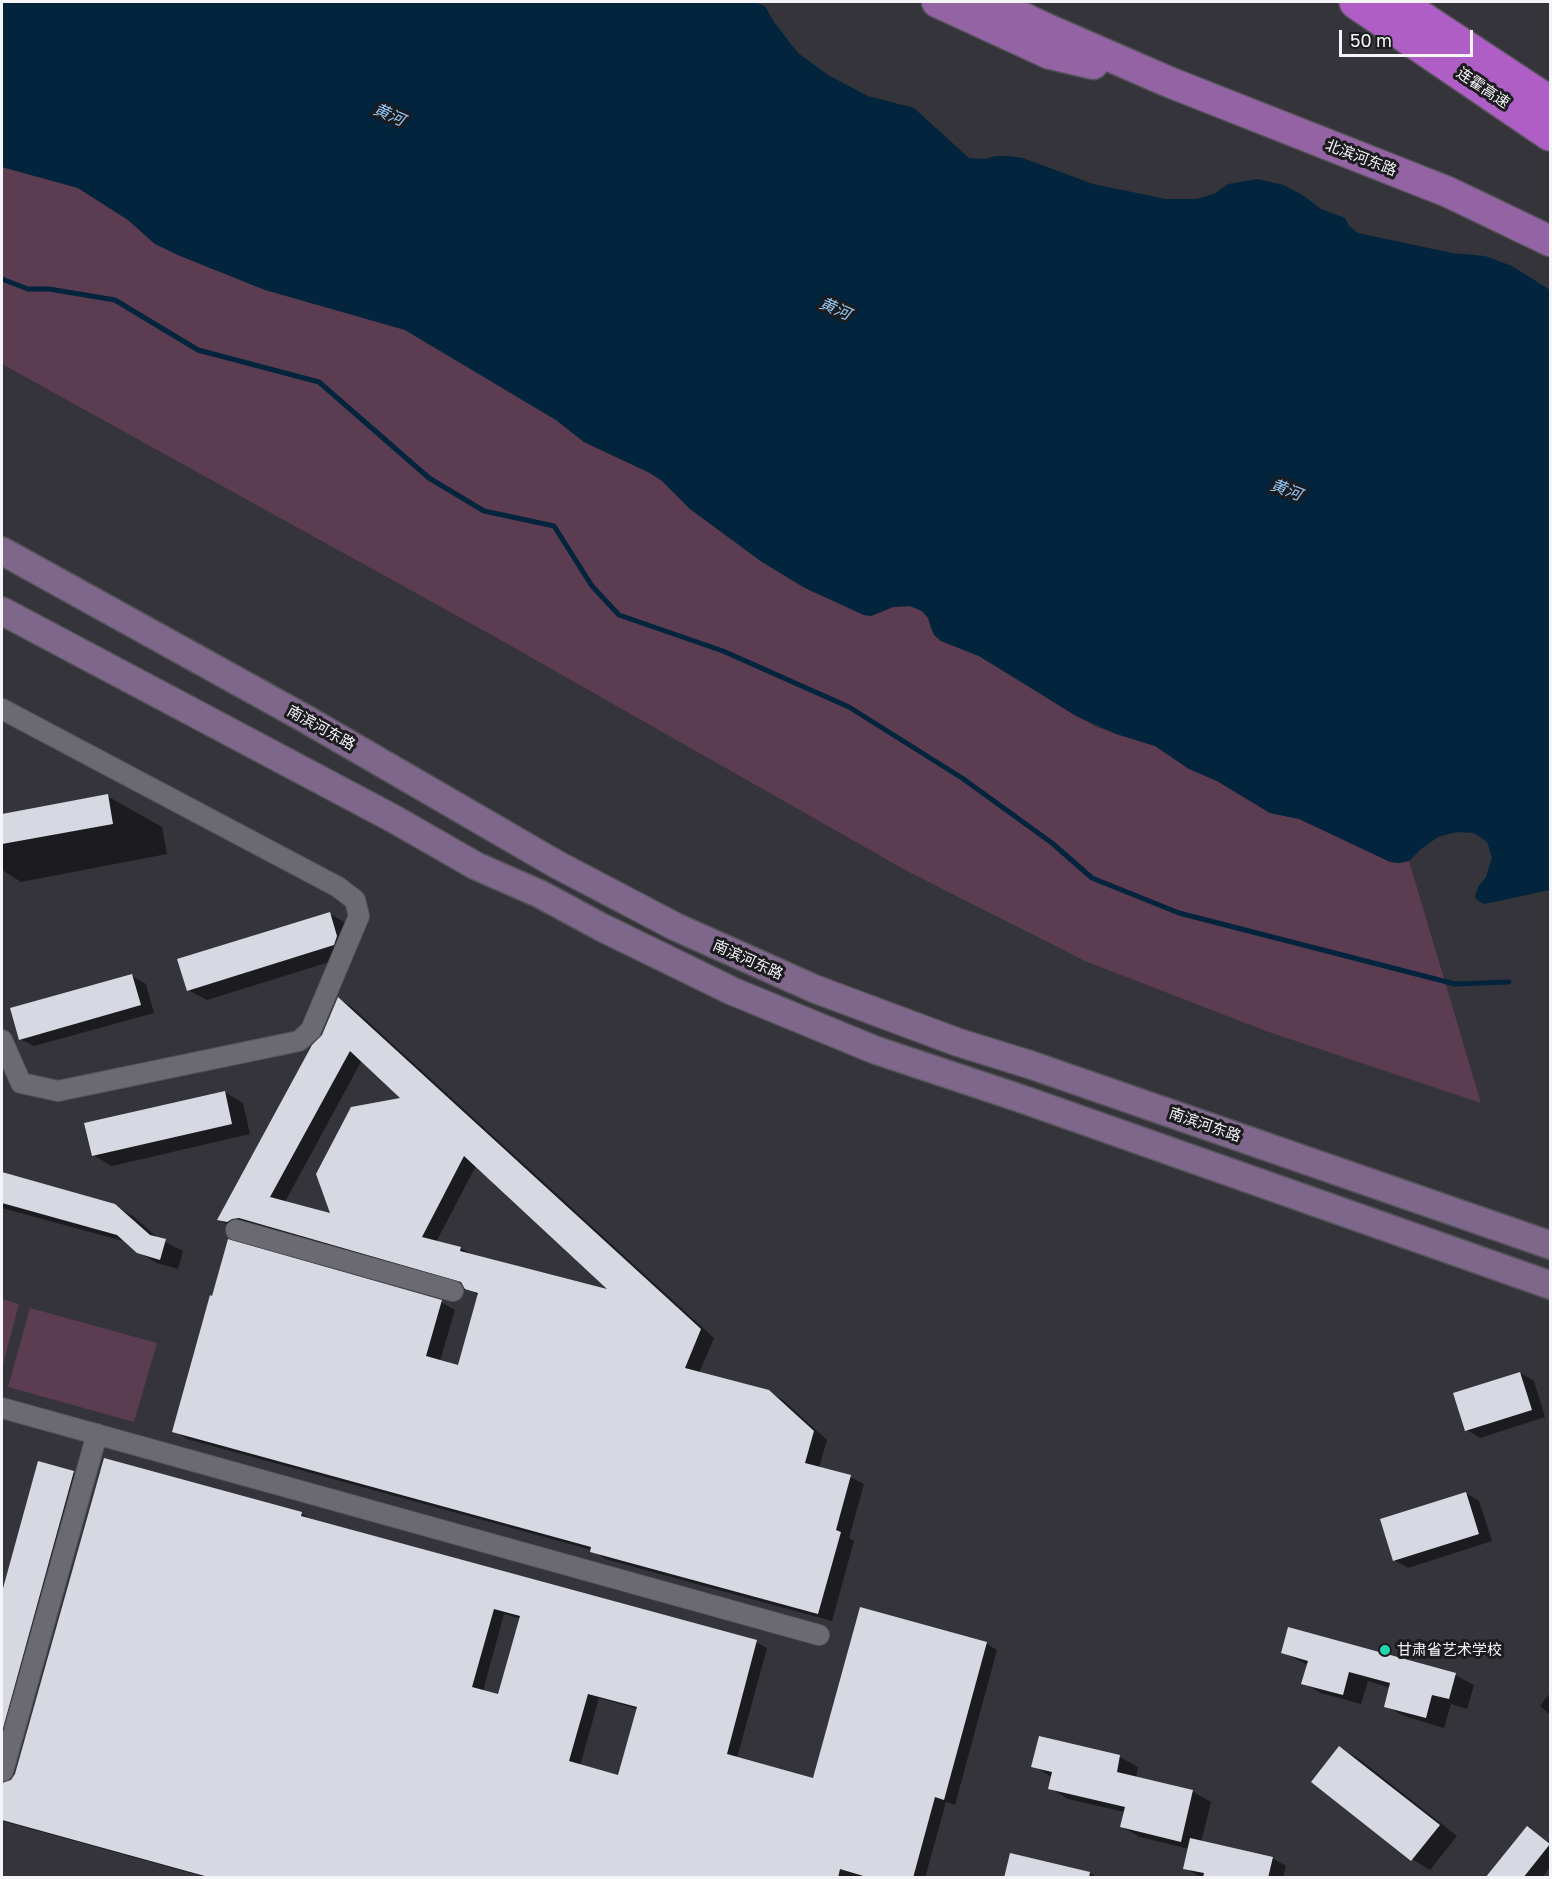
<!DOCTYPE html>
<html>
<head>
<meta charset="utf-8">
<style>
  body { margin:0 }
  #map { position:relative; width:1552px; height:1879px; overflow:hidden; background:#35343b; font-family:"Golos Text",sans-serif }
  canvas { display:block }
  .frame { position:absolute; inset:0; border:3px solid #f5f4f9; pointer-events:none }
  .scale { position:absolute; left:1339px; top:30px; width:134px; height:27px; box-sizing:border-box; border:3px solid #f5f4f9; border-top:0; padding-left:8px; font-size:18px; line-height:21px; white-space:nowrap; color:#f5f4f9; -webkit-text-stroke:4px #1c1c1f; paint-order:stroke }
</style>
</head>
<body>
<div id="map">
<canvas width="1552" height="1879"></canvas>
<div class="frame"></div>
<div class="scale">50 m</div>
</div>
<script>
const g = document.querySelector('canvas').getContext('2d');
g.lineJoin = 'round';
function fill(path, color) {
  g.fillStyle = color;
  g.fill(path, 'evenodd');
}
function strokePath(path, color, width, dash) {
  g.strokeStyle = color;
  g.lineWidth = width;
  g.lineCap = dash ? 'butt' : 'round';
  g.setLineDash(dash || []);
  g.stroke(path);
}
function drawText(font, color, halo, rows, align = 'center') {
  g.font = font + ' "Golos Text","Noto Sans SC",sans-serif';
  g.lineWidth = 6;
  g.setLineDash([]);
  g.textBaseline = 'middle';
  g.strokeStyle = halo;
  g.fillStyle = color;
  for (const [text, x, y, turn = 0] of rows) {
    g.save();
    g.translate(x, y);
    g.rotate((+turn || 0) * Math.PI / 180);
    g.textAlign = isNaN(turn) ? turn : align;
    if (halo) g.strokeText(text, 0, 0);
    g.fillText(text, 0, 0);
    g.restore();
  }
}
const green = new Path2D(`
  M2 167 78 188 128 220 155 244 345 311 405 330 556 420 584 442 650 473 662 481 690 509 762 562 805 588 864 615 871 616 893 607 910 606 922 611 928 618 931 629 941 641 979 656 1096 727 1155 746 1189 769 1217 781 1270 813 1299 819 1399 863 1409 861 1481 1103 1266 1031 1085 961 907 871 497 638 2 364Z
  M2 1299 19 1304 2 1368Z
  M30 1308 157 1343 134 1422 8 1387Z`);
const water = new Path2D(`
  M2 2H751L763 5 766 8 774 22 798 53 828 75 868 96 914 108 969 158 985 159 996 156H1008L1023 158 1093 184 1166 199H1196L1214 194 1228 184 1257 179 1284 185 1304 196 1321 209 1345 218 1349 226 1358 233 1452 253 1485 256 1512 266 1550 290V890L1484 904 1477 900 1475 897 1478 887 1486 877 1492 857 1487 842 1474 833 1457 832 1438 837 1421 849 1409 861 1399 863 1390 862 1299 819 1270 813 1217 781 1189 769 1155 746 1116 734 1076 716 979 656 941 641 934 635 928 618 922 611 910 606 893 607 871 616 864 615 805 588 762 562 690 509 662 481 650 473 584 442 556 420 405 330 265 290 180 256 155 244 128 220 78 188 2 167Z`);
const shadow = new Path2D(`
  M107 796 162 827 167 854 21 882 2 870V815Z
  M330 914 348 924 352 955 207 1000 188 990Z
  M132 976 146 984 154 1013 34 1046 20 1039Z
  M339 999 352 1007 714 1338 699 1373 769 1392 783 1400 827 1440 819 1468 850 1477 864 1484 849 1538 854 1541 832 1621 605 1559 592 1550 187 1439 174 1431 441 1302 455 1310 440 1361 459 1366 478 1295 465 1286 254 1225 232 1227 219 1220 323 1035ZM362 1060 404 1099 332 1215 285 1202ZM476 1166 613 1291 474 1256 461 1248 436 1242Z
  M225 1092 243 1103 250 1134 112 1166 93 1155Z
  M2 1174 114 1205 133 1216 159 1239 183 1251 178 1269 157 1263 138 1252 127 1242 2 1208Z
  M1520 1373 1534 1381 1545 1417 1480 1438 1467 1430Z
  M105 1459 302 1514 313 1520 756 1642 767 1648 737 1758 814 1779 861 1609 987 1644 997 1650 955 1805 946 1802 925 1878H208L2 1821V1596L39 1463 74 1473 84 1479 2 1775 4 1783 12 1781 16 1775ZM504 1614 521 1619 499 1696 483 1691ZM599 1698 638 1709 619 1777 580 1766Z
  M1466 1493 1479 1501 1492 1541 1408 1568 1394 1560Z
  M1282 1652 1455 1675 1474 1685 1467 1709 1451 1704 1444 1728 1404 1716 1385 1706 1390 1688 1368 1681 1361 1704 1321 1693 1303 1683 1308 1665Z
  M1550 1693V1715L1540 1706Z
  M1040 1738 1120 1757 1138 1767 1136 1778 1192 1791 1211 1802 1201 1842 1272 1858 1286 1866 1283 1878 1199 1876 1185 1868 1189 1849 1140 1837 1122 1827 1125 1812 1068 1799 1050 1788 1052 1777 1033 1766Z
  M1339 1748 1358 1758 1457 1836 1430 1870 1412 1859Z
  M1528 1828 1550 1843V1867L1542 1878H1487Z
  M1011 1855 1092 1874 1098 1878H1006Z`);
const stream = new Path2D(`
  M2 279 28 289H49L115 300 198 350 319 382 429 478 484 511 554 526 592 586 619 615 723 651 849 707 962 778 1052 843 1092 878 1179 913 1455 984 1509 982`);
const building = new Path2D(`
  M108 794 113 824 2 844V814Z
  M330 912 337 936 334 945 187 991 177 959Z
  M132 974 141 1005 19 1040 10 1008Z
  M338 997 701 1329 685 1368 769 1390 814 1431 805 1463 851 1475 836 1530 841 1532 818 1614 590 1552 591 1547 172 1432 210 1295 212 1296 228 1239 442 1300 426 1356 458 1365 478 1293 465 1289 461 1282 239 1218 232 1219 227 1222 217 1220 312 1045 322 1035ZM350 1051 400 1098 351 1107 316 1174 330 1213 270 1197ZM464 1156 607 1289 460 1251 461 1247 422 1237Z
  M225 1091 232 1124 92 1156 84 1123Z
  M2 1172 115 1204 150 1235 166 1239 160 1260 137 1253 117 1235 2 1203Z
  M1520 1372 1532 1410 1465 1431 1453 1393Z
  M104 1458 302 1512 301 1516 757 1640 727 1754 813 1778 860 1607 987 1642 944 1800 935 1797 913 1878H870L840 1869 838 1878H212L2 1820V1783L11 1780 15 1774ZM494 1609 520 1616 498 1694 472 1687ZM588 1694 637 1707 618 1775 569 1761Z
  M38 1461 74 1471 2 1732V1592Z
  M1466 1492 1479 1534 1393 1561 1380 1519Z
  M1288 1627 1456 1673 1449 1699 1432 1695 1426 1718 1384 1707 1390 1683 1349 1672 1343 1695 1301 1684 1308 1661 1281 1653Z
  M1039 1736 1120 1755 1117 1772 1193 1790 1181 1842 1120 1827 1125 1807 1048 1789 1052 1772 1031 1767Z
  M1339 1746 1440 1825 1411 1861 1311 1782Z
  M1527 1826 1550 1844 1523 1878H1485Z
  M1190 1838 1273 1857 1268 1878H1203L1204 1873 1183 1869Z
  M1010 1853 1090 1872 1089 1878H1004Z`);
const minor = new Path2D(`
  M2 709 338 887 355 900 359 916 311 1030 299 1041 58 1091 21 1083 2 1040
  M236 1230 453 1291
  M2 1408 819 1635
  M3 1771 97 1434`);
const secondary = new Path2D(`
  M2 551 304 718 556 864 676 927 815 989 957 1042 1031 1065 1550 1245
  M2 611 394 819 476 866 540 894 601 927 732 991 875 1050 1022 1099 1550 1285`);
const primary = new Path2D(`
  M937 2 1050 54 1093 64
  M990 2 1047 29 1169 82 1448 192 1550 241`);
const motorway = new Path2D(`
  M1356 2 1550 134
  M1397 2 1550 103`);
const markers = [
  [1385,1650,6,"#21d5af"]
];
const streetNames = [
  ["连霍高速",1483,88,34],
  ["北滨河东路",1361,158,21],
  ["南滨河东路",321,728,29],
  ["南滨河东路",748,960,24],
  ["南滨河东路",1205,1125,19]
];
const poiNames = [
  ["甘肃省艺术学校",1397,1650]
];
const waterNames = [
  ["黄河",389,115,24],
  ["黄河",835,309,24],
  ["黄河",1286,490,21]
];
fill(green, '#5c3c50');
fill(water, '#03243d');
fill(shadow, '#0007');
strokePath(stream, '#03243d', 5);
fill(building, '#d6d9e2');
strokePath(minor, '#55535a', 22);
strokePath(secondary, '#55535a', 30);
strokePath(primary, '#55535a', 33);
strokePath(motorway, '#55535a', 36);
strokePath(minor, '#6b6a72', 20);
strokePath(secondary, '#7f668b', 27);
strokePath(primary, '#9463a4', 30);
strokePath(motorway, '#af5ec6', 33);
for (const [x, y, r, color] of markers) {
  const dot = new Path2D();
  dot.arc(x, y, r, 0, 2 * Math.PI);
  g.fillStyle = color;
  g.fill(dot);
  strokePath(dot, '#1c1c1f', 2);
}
drawText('15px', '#f5f4f9', '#1c1c1f', streetNames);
drawText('15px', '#f5f4f9', '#1c1c1f', poiNames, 'left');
drawText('italic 16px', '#94c8f6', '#1c1c1f', waterNames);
</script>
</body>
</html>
